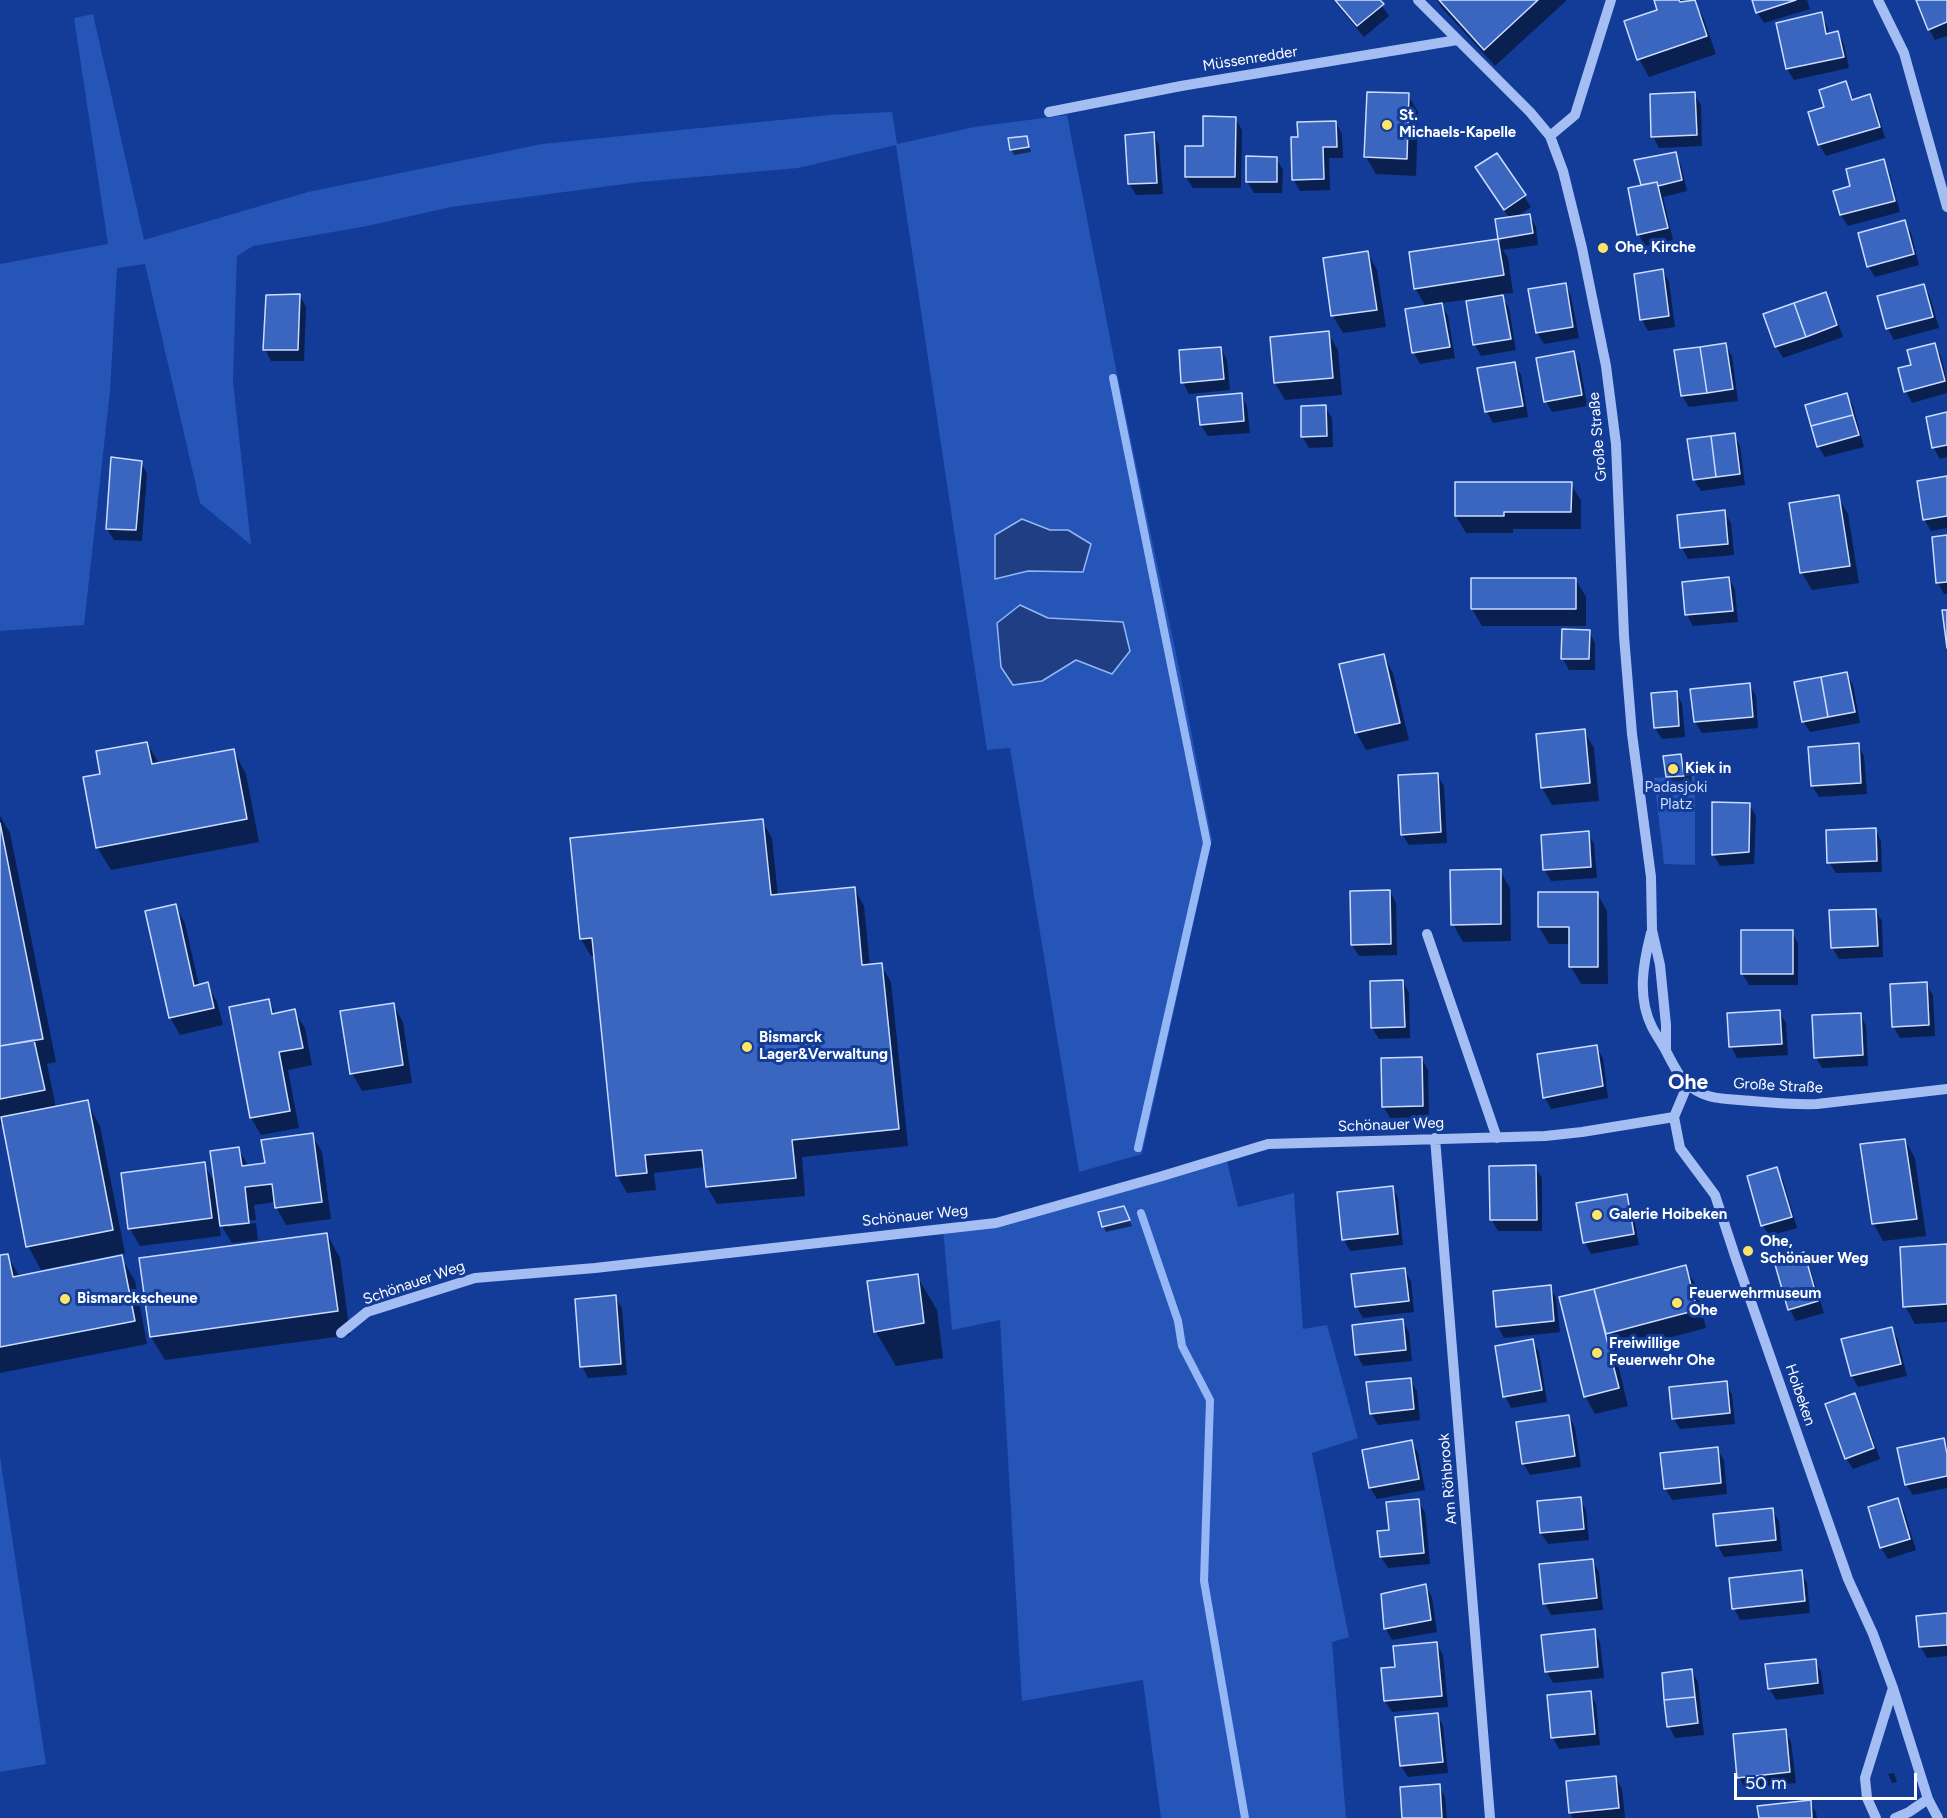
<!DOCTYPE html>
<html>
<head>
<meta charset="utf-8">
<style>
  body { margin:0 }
  #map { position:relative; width:1947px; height:1818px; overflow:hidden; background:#123c98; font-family:Figtree,sans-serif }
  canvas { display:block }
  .scale { position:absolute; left:1734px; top:1773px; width:183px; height:27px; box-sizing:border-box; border:3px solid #fff; border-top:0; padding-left:8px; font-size:18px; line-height:21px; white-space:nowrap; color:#fff; -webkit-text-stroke:4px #123c98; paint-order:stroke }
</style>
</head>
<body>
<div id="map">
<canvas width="1947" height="1818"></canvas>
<div class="scale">50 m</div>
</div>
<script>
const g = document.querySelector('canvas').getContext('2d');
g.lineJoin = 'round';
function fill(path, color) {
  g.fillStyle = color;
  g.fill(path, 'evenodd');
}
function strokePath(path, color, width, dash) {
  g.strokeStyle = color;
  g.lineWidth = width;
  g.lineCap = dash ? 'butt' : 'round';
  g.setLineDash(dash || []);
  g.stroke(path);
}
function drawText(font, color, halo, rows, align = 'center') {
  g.font = font + ' Figtree,sans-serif';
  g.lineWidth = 6;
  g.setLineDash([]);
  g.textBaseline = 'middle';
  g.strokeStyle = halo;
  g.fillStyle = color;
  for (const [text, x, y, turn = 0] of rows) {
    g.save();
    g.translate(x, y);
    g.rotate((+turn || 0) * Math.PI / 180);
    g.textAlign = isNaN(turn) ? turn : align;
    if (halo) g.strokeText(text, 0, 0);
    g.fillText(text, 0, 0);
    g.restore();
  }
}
const green = new Path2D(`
  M93 14 144 240 308 192 542 144 829 115 892 112 897 144 974 127 1067 115 1117 374 1178 663 1212 840 1142 1154 1079 1172 1010 748 987 750 896 145 798 168 640 182 451 207 367 226 253 246 237 256 233 382 251 545 200 503 145 264 117 268 110 391 84 625 0 631V264L108 244 74 18ZM1021 519 1050 530 1068 531 1083 572 1028 571 995 578ZM1048 618 1123 622 1076 660 1042 681Z
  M1695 776V865L1664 864 1654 778Z
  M1226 1157 1238 1207 1294 1193 1303 1329 1327 1325 1358 1438 1312 1453 1349 1637 1332 1642 1346 1818H1161L1143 1680 1022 1701 1000 1320 952 1330 943 1228 996 1223Z
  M0 1457 46 1764 0 1772Z`);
const water = new Path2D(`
  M1022 519 1050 530H1068L1091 544 1083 572 1028 571 995 579V535Z
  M1020 605 1048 618 1123 622 1130 651 1112 674 1076 660 1042 681 1013 685 1001 667 997 623Z`);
const shadow = new Path2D(`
  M1333 0H1378L1389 16 1364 37Z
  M1437 0H1567L1495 66 1442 8Z
  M1656 0H1682L1683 3 1693 0 1703 17 1716 54 1649 77 1639 59 1659 11Z
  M1753 0H1807L1810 9 1764 23 1757 12Z
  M1918 0H1947V36L1935 40 1929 29Z
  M1821 14 1827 26 1829 34 1838 33 1844 44 1849 68 1794 80 1787 69 1777 24Z
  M1846 83 1854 100 1869 96 1876 107 1885 138 1826 156 1819 144 1826 108Z
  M1694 94 1701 105 1702 146 1659 148 1653 136Z
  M1408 95 1418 112 1416 176 1376 174 1366 157Z
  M1235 118 1242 130 1241 188H1193L1186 177Z
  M1336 123 1342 134 1343 158H1329L1330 190 1300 191 1293 179 1300 138Z
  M1153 133 1159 145 1163 194 1136 195 1129 183Z
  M1027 138 1031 152 1014 155 1011 150Z
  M1675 153 1681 165 1687 191 1663 197 1673 240 1645 246 1639 235 1630 190 1643 187 1635 161Z
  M1497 155 1531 207 1515 218 1530 216 1536 227 1538 245 1503 250 1508 258 1513 293 1501 294 1509 308 1516 350 1481 356 1475 345 1479 298 1441 303 1448 316 1455 358 1420 364 1414 353 1407 310 1426 307 1415 288 1498 240 1501 243 1497 221 1510 219 1483 179Z
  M1276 158 1283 170 1282 193H1254L1247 181Z
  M1883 160 1889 172 1900 212 1848 226 1841 215 1835 192 1852 188Z
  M1904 222 1911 233 1919 265 1875 277 1868 266Z
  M1367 252 1377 270 1386 327 1343 333 1333 316 1324 259Z
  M1663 271 1669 282 1675 327 1648 331 1642 320 1635 275Z
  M1565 284 1571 296 1579 338 1544 344 1537 333Z
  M1924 285 1930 297 1939 328 1894 340 1888 329 1879 297Z
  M1825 294 1831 305 1843 337 1783 358 1776 346Z
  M300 296 306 307 304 361H271L265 349Z
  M1328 333 1338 350 1342 395 1285 400 1275 383Z
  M1725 345 1732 356 1738 401 1689 407 1682 396 1676 351Z
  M1934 345 1941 356 1947 381V393L1912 403 1906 391 1913 366Z
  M1221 348 1227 360 1230 390 1189 394 1183 382Z
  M1573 353 1580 364 1587 406 1552 412 1546 401Z
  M1514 364 1521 375 1528 417 1493 423 1487 412Z
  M1241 394 1247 406 1250 433 1208 436 1201 425 1199 398Z
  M1847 395 1853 406 1864 447 1825 457 1818 446Z
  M1325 407 1332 418 1333 447 1309 448 1302 436Z
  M1947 414V457L1940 459 1933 447Z
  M1734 435 1740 446 1745 485 1701 491 1694 480Z
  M141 462 147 474 142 541 114 540 107 529Z
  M1947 478V528L1931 531 1924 519Z
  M1571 484 1581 501V529H1513V533H1466L1456 516Z
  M1838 497 1848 514 1859 583 1812 590 1802 573 1791 504Z
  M1724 512 1731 523 1734 555 1688 559 1682 548 1679 516Z
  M1947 537V594H1944L1938 583Z
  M1729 578 1735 590 1738 622 1693 626 1687 615 1684 583Z
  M1576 580 1586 597V626H1482L1472 609Z
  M1589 631 1595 643V670H1569L1563 659Z
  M1383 655 1393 673 1409 740 1366 750 1356 732Z
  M1847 674 1853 685 1860 723 1810 732 1803 721Z
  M1749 684 1756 696 1758 728 1702 733 1695 722 1692 690Z
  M1676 692 1682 704 1685 737 1662 739 1655 728 1653 694Z
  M1584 731 1594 748 1599 801 1552 805 1542 788Z
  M147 743 159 764 233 750 246 774 259 842 111 870 97 847 101 775Z
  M1858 745 1864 756 1867 794 1819 797 1812 786Z
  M1680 755 1691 773 1693 793 1677 794 1667 777Z
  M1437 775 1444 786 1447 843 1409 845 1402 834Z
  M1749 804 1756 816 1754 864 1720 866 1713 854Z
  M0 816 10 833 56 1062 47 1064 56 1108 87 1102 100 1126 125 1253 41 1270 28 1246 4 1124 0 1125Z
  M762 821 772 838 778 896 854 888 864 906 870 966 881 965 891 982 908 1146 802 1157 805 1196 717 1204 707 1187 705 1167 654 1173 656 1190 627 1193 617 1175 595 956H591L581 939Z
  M1875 829 1881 841 1882 872 1836 873 1829 862Z
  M1588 833 1594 844 1597 878 1551 881 1545 870 1542 836Z
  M1500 871 1510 888 1511 941 1463 942 1453 924Z
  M1390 891 1396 903 1397 955 1359 956 1352 945Z
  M1597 893 1607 911 1608 984H1581L1571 967V944H1549L1539 927Z
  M175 906 185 923 199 986 207 984 217 1002 223 1025 180 1035 170 1017Z
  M1875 910 1882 921 1883 957 1839 959 1832 947Z
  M1792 932 1798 943V985H1749L1742 973Z
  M1403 982 1409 993 1410 1038 1379 1039 1372 1028Z
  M1926 984 1933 995 1935 1036 1900 1038 1893 1026Z
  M268 1001 276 1014 294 1011 305 1028 312 1065 288 1070 299 1128 261 1135 251 1118 231 1008Z
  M393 1004 403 1022 412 1083 362 1091 352 1073Z
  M1779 1012 1786 1023 1788 1055 1737 1058 1731 1046Z
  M1860 1014 1866 1026 1868 1066 1822 1068 1816 1057Z
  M1596 1046 1603 1058 1608 1098 1551 1109 1545 1098Z
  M1422 1059 1428 1070 1429 1117 1390 1118 1383 1106Z
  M312 1135 322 1152 331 1219 286 1225 276 1207V1202L254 1205 256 1220 227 1224V1227L256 1223 258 1240 232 1243 219 1222 221 1236 140 1246 130 1229 204 1164 216 1185 238 1148 249 1167 266 1164Z
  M1905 1140 1915 1158 1926 1236 1883 1241 1873 1223Z
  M1535 1167 1542 1178V1231H1498L1492 1220Z
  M1776 1169 1783 1180 1797 1228 1769 1236 1763 1225Z
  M1392 1187 1398 1198 1403 1245 1350 1251 1344 1240Z
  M1626 1196 1632 1207 1639 1245 1591 1254 1585 1242Z
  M1126 1213 1132 1226 1106 1232 1103 1226Z
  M327 1234 340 1258 350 1335 165 1360 151 1337Z
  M1947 1246V1322L1915 1324 1905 1306Z
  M1803 1254 1809 1265 1824 1313 1796 1321 1790 1310 1776 1262Z
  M7 1255 20 1277 121 1257 135 1281 147 1344 0 1373V1257Z
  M1685 1267 1695 1284 1706 1328 1615 1352 1628 1406 1595 1414 1585 1396 1561 1298Z
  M1404 1269 1411 1281 1414 1312 1363 1318 1357 1307Z
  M917 1276 937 1310 943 1358 896 1366 876 1332Z
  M1550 1287 1556 1298 1560 1332 1504 1338 1498 1327Z
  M615 1297 622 1308 627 1375 588 1378 582 1366Z
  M1402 1321 1409 1332 1412 1361 1363 1366 1357 1355Z
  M1892 1329 1898 1340 1907 1376 1858 1387 1852 1376 1843 1340Z
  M1532 1341 1539 1352 1547 1402 1511 1408 1505 1396Z
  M1410 1380 1417 1391 1420 1420 1378 1425 1371 1413Z
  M1726 1383 1732 1394 1735 1424 1680 1429 1673 1418Z
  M1854 1395 1861 1407 1880 1459 1853 1469 1846 1458Z
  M1569 1416 1575 1428 1581 1467 1530 1475 1523 1463Z
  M1943 1440 1947 1447V1488L1913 1495 1906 1484Z
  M1411 1442 1418 1453 1425 1490 1377 1499 1370 1488 1364 1451Z
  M1717 1449 1724 1460 1727 1494 1672 1500 1665 1488Z
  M1580 1499 1586 1510 1589 1540 1548 1544 1541 1533 1538 1503Z
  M1897 1499 1904 1511 1916 1550 1888 1559 1881 1547Z
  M1418 1501 1425 1512 1430 1564 1388 1568 1381 1557 1378 1532 1391 1531Z
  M1772 1510 1779 1521 1782 1551 1724 1557 1718 1546Z
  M1592 1560 1599 1572 1603 1610 1551 1615 1545 1604Z
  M1801 1572 1807 1583 1810 1613 1740 1620 1734 1608Z
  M1425 1586 1432 1597 1437 1632 1392 1640 1386 1629 1383 1595Z
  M1947 1614V1656L1927 1658 1921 1647Z
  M1594 1631 1600 1642 1604 1678 1553 1683 1547 1672Z
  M1436 1643 1443 1655 1448 1707 1392 1712 1385 1701 1397 1668Z
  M1815 1660 1821 1672 1824 1694 1776 1700 1769 1688Z
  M1692 1671 1698 1682 1704 1735 1675 1738 1669 1726Z
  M1590 1693 1596 1704 1600 1745 1559 1749 1553 1738Z
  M1437 1714 1443 1726 1448 1773 1408 1777 1401 1766Z
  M1785 1730 1791 1742 1796 1783 1745 1788 1739 1777Z
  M1894 1773 1897 1782 1892 1783 1888 1774Z
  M1615 1777 1622 1789 1625 1818H1573L1570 1813Z
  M1439 1786 1445 1797 1447 1818H1403Z
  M1810 1802 1816 1813 1817 1818H1760Z`);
const stream = new Path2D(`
  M1113 378 1207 843 1138 1148
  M1141 1213 1178 1321 1182 1346 1210 1400 1204 1581 1245 1818`);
const building = new Path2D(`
  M1335 0H1380L1384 4 1357 26Z
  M1439 0H1538L1484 50Z
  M1654 0H1679L1680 2 1695 0 1707 36 1637 60 1624 21 1657 10Z
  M1752 0H1796L1756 13Z
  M1916 0H1947V22L1928 30Z
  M1822 12 1826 34 1838 31 1844 57 1786 69 1776 23Z
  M1846 81 1852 100 1870 94 1880 127 1818 145 1808 112 1824 107 1819 90Z
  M1367 92 1409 93 1407 159 1364 157Z
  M1695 92 1697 135 1651 137 1650 94Z
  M1203 116 1236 117 1235 177H1185V146H1203Z
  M1336 121 1337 147H1323L1324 179 1292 180 1291 137H1298L1297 122Z
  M1154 132 1157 183 1128 184 1125 135Z
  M1027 136 1029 147 1010 150 1008 138Z
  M1676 152 1682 180 1658 186 1657 182 1641 185 1634 160Z
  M1497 153 1526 195 1504 210 1475 167Z
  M1246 156 1277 157V182H1246Z
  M1884 159 1895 201 1840 215 1833 191 1850 186 1846 169Z
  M1657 182 1668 228 1637 235 1628 188Z
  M1530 214 1533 233 1498 239 1495 219Z
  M1905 220 1914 254 1867 267 1858 233Z
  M1498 239 1504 275 1414 289 1409 252Z
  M1368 251 1377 310 1331 316 1323 258Z
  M1663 269 1669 316 1640 320 1634 274Z
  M1566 283 1573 327 1536 333 1528 289Z
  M1924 284 1933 317 1886 329 1877 296Z
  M1826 292 1837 325 1806 337 1794 303Z
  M300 294 298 350H263L266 295Z
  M1503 295 1511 339 1473 345 1466 301Z
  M1442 303 1450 347 1412 353 1405 309Z
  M1794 303 1806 337 1775 347 1763 314Z
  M1329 331 1333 378 1274 383 1270 337Z
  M1726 343 1733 389 1707 393 1700 347Z
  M1935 343 1945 381 1904 392 1898 368 1911 365 1907 350Z
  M1221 347 1224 379 1181 383 1179 350Z
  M1700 347 1707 393 1681 396 1674 350Z
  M1574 351 1582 395 1544 402 1536 358Z
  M1515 362 1523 406 1485 412 1477 368Z
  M1242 393 1244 421 1200 425 1197 397Z
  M1847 393 1853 415 1811 426 1805 405Z
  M1326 405 1327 436 1301 437V406Z
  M1947 412V445L1932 448 1926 417Z
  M1853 415 1859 435 1817 447 1811 426Z
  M1735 433 1740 474 1716 477 1711 436Z
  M1711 436 1716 477 1693 480 1687 439Z
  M111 457 142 461 136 530 106 529Z
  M1947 476V516L1923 520 1917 481Z
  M1455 482H1572L1571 512H1504V516H1455Z
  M1839 495 1850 566 1800 573 1789 503Z
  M1725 510 1728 544 1680 548 1677 515Z
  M1947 535V582L1936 583 1932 537Z
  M1729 577 1733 611 1685 615 1682 582Z
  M1471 578H1576V609H1471Z
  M1942 610H1947V648Z
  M1562 629 1590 630 1589 659H1561Z
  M1384 654 1400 723 1355 733 1339 664Z
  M1847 672 1855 712 1828 717 1821 677Z
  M1821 677 1828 717 1802 722 1794 682Z
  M1750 683 1753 717 1694 722 1690 689Z
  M1677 691 1679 726 1654 728 1651 693Z
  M1585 729 1590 783 1541 788 1536 734Z
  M147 742 152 764 234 749 247 819 96 848 83 777 100 774 96 751Z
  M1859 743 1861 783 1811 786 1808 747Z
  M1681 754 1684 776 1666 777 1663 756Z
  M1438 773 1441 832 1401 835 1398 775Z
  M1712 802 1750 803 1749 852 1712 855Z
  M763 819 771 895 855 887 862 965 882 963 899 1129 792 1140 796 1178 706 1187 702 1150 645 1155 647 1173 616 1176 592 938 580 939 570 838Z
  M0 823 43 1039 0 1046Z
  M1876 828 1877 861 1827 863 1826 830Z
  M1589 831 1591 867 1543 870 1541 835Z
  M1501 869V924L1451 925 1450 870Z
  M1390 890 1391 944 1351 945 1350 891Z
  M1538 892H1598V967H1569V927H1538Z
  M176 904 194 986 208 982 214 1008 169 1018 145 911Z
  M1876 909 1878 946 1831 948 1829 910Z
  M1741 930H1793V974H1741Z
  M1403 980 1405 1027 1371 1028 1370 981Z
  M1927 982 1929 1025 1892 1027 1890 984Z
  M269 999 272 1014 295 1009 303 1048 279 1052 290 1111 250 1118 229 1007Z
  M394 1003 403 1065 350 1074 340 1011Z
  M1780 1010 1782 1044 1729 1047 1727 1013Z
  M1861 1013 1863 1055 1814 1058 1812 1015Z
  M34 1040 45 1090 0 1099V1046Z
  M1597 1045 1603 1086 1543 1098 1537 1054Z
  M1422 1057 1423 1106 1382 1107 1381 1058Z
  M88 1100 113 1230 26 1247 1 1117Z
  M313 1133 322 1202 275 1208 272 1184 245 1187 249 1223 220 1226 210 1151 239 1147 242 1166 265 1163 261 1140Z
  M1905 1139 1917 1219 1872 1224 1860 1144Z
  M205 1162 212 1218 128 1229 121 1173Z
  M1536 1165 1537 1220H1490L1489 1166Z
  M1777 1167 1792 1217 1761 1226 1747 1176Z
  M1393 1186 1398 1234 1342 1240 1337 1192Z
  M1627 1194 1634 1234 1583 1243 1576 1203Z
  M1124 1206 1130 1220 1102 1227 1098 1212Z
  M327 1233 338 1311 150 1337 139 1258Z
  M1947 1244V1304L1903 1307 1900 1247Z
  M1804 1252 1818 1301 1788 1310 1774 1261Z
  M8 1254 13 1277 122 1255 135 1321 0 1347V1255Z
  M1686 1265 1697 1310 1606 1334 1594 1289Z
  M1405 1268 1409 1301 1355 1307 1351 1274Z
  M918 1274 924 1323 874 1332 867 1281Z
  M1551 1285 1554 1321 1496 1327 1493 1291Z
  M1594 1289 1619 1388 1584 1397 1559 1297Z
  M616 1295 621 1364 580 1367 575 1299Z
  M1403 1319 1406 1350 1355 1355 1352 1325Z
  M1892 1327 1901 1364 1851 1376 1841 1339Z
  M1533 1339 1542 1390 1503 1397 1495 1346Z
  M1411 1378 1414 1409 1370 1414 1366 1382Z
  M1727 1381 1730 1413 1672 1419 1669 1387Z
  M1855 1393 1874 1448 1845 1459 1825 1404Z
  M1569 1415 1575 1456 1522 1464 1516 1422Z
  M1944 1438 1947 1454V1476L1905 1485 1897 1448Z
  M1412 1440 1419 1479 1369 1488 1362 1450Z
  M1718 1447 1721 1483 1664 1489 1660 1453Z
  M1581 1497 1584 1529 1540 1533 1537 1501Z
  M1898 1498 1910 1539 1880 1548 1868 1507Z
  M1419 1499 1424 1553 1380 1557 1377 1531 1389 1530 1386 1502Z
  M1773 1508 1776 1540 1716 1546 1713 1514Z
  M1593 1559 1597 1598 1543 1604 1539 1564Z
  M1802 1570 1805 1601 1732 1609 1729 1578Z
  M1426 1584 1431 1620 1384 1629 1381 1594Z
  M1947 1613V1645L1919 1647 1916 1616Z
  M1595 1629 1598 1667 1545 1672 1541 1635Z
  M1437 1642 1442 1696 1384 1701 1381 1668 1395 1667 1393 1646Z
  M1816 1659 1818 1683 1768 1689 1765 1664Z
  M1692 1669 1695 1697 1664 1700 1662 1673Z
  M1591 1691 1595 1734 1551 1738 1547 1695Z
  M1695 1697 1698 1723 1667 1727 1664 1700Z
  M1438 1713 1443 1762 1400 1766 1395 1717Z
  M1786 1729 1790 1772 1737 1778 1733 1734Z
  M1616 1776 1619 1808 1569 1813 1566 1781Z
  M1440 1784 1442 1818H1402L1400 1787Z
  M1811 1800 1812 1818H1759L1757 1806Z`);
const minor = new Path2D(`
  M1418 0 1530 112 1550 136 1563 171 1582 248 1606 366 1616 444 1624 636 1632 734 1651 877 1652 930 1660 965 1666 1025V1050
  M1878 0 1904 53 1947 207
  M1049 112 1181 86 1457 40
  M1550 136 1575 115 1611 0
  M1651 933C1643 964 1637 997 1652 1027 1656 1035 1662 1043 1666 1051 1676 1070 1682 1085 1703 1094 1714 1099 1728 1099 1739 1100 1765 1102 1791 1105 1817 1104L1947 1089
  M1427 934 1497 1138
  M1674 1117 1680 1148 1715 1195 1735 1256 1848 1579 1873 1634 1893 1688 1928 1799 1938 1818
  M1674 1117 1687 1086
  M1435 1138 1490 1818
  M341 1333 367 1312 475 1278 595 1268 996 1223 1159 1177 1268 1144 1545 1136 1582 1132 1674 1117
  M1876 1818 1867 1798 1865 1778 1893 1688
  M1895 1818 1909 1812 1928 1799`);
const markers = [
  [1387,125,6,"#ffe566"],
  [1603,248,6,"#ffe566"],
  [1673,769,6,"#ffe566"],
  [747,1047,6,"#ffe566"],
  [1597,1215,6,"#ffe566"],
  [1748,1251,6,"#ffe566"],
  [65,1299,6,"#ffe566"],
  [1677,1303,6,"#ffe566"],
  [1597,1353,6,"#ffe566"]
];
const streetNames = [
  ["Müssenredder",1250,59,-9],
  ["Große Straße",1598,437,-95],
  ["Große Straße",1778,1086,3],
  ["Schönauer Weg",1391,1125,-2],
  ["Schönauer Weg",915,1216,-6],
  ["Schönauer Weg",414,1283,-19],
  ["Hoibeken",1800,1395,71],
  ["Am Röhbrook",1448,1479,-95]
];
const poiNames = [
  ["St.",1399,116],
  ["Michaels-Kapelle",1399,133],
  ["Ohe, Kirche",1615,248],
  ["Kiek in",1685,769],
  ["Bismarck",759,1038],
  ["Lager&Verwaltung",759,1055],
  ["Galerie Hoibeken",1609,1215],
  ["Ohe,",1760,1242],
  ["Schönauer Weg",1760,1259],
  ["Feuerwehrmuseum",1689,1294],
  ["Ohe",1689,1311],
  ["Bismarckscheune",77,1299],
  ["Freiwillige",1609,1344],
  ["Feuerwehr Ohe",1609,1361]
];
const parkNames = [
  ["Padasjoki",1676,788],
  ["Platz",1676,805]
];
const districtNames = [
  ["Ohe",1688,1083]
];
fill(green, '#2555b6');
fill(water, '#1f3e84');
strokePath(water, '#95b7f6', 1.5);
fill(shadow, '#0007');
strokePath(stream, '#95b7f6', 8);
fill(building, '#3b66c0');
strokePath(building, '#ccdcfd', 1.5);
strokePath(minor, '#a4bef3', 10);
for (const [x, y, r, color] of markers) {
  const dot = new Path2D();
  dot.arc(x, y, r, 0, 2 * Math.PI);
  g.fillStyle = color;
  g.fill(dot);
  strokePath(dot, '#123c98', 2);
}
drawText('15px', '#fff', '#123c98', streetNames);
drawText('bold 15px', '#fff', '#123c98', poiNames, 'left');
drawText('15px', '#ccdcfd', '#123c98', parkNames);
drawText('bold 21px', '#fff', '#123c98', districtNames);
</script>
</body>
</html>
